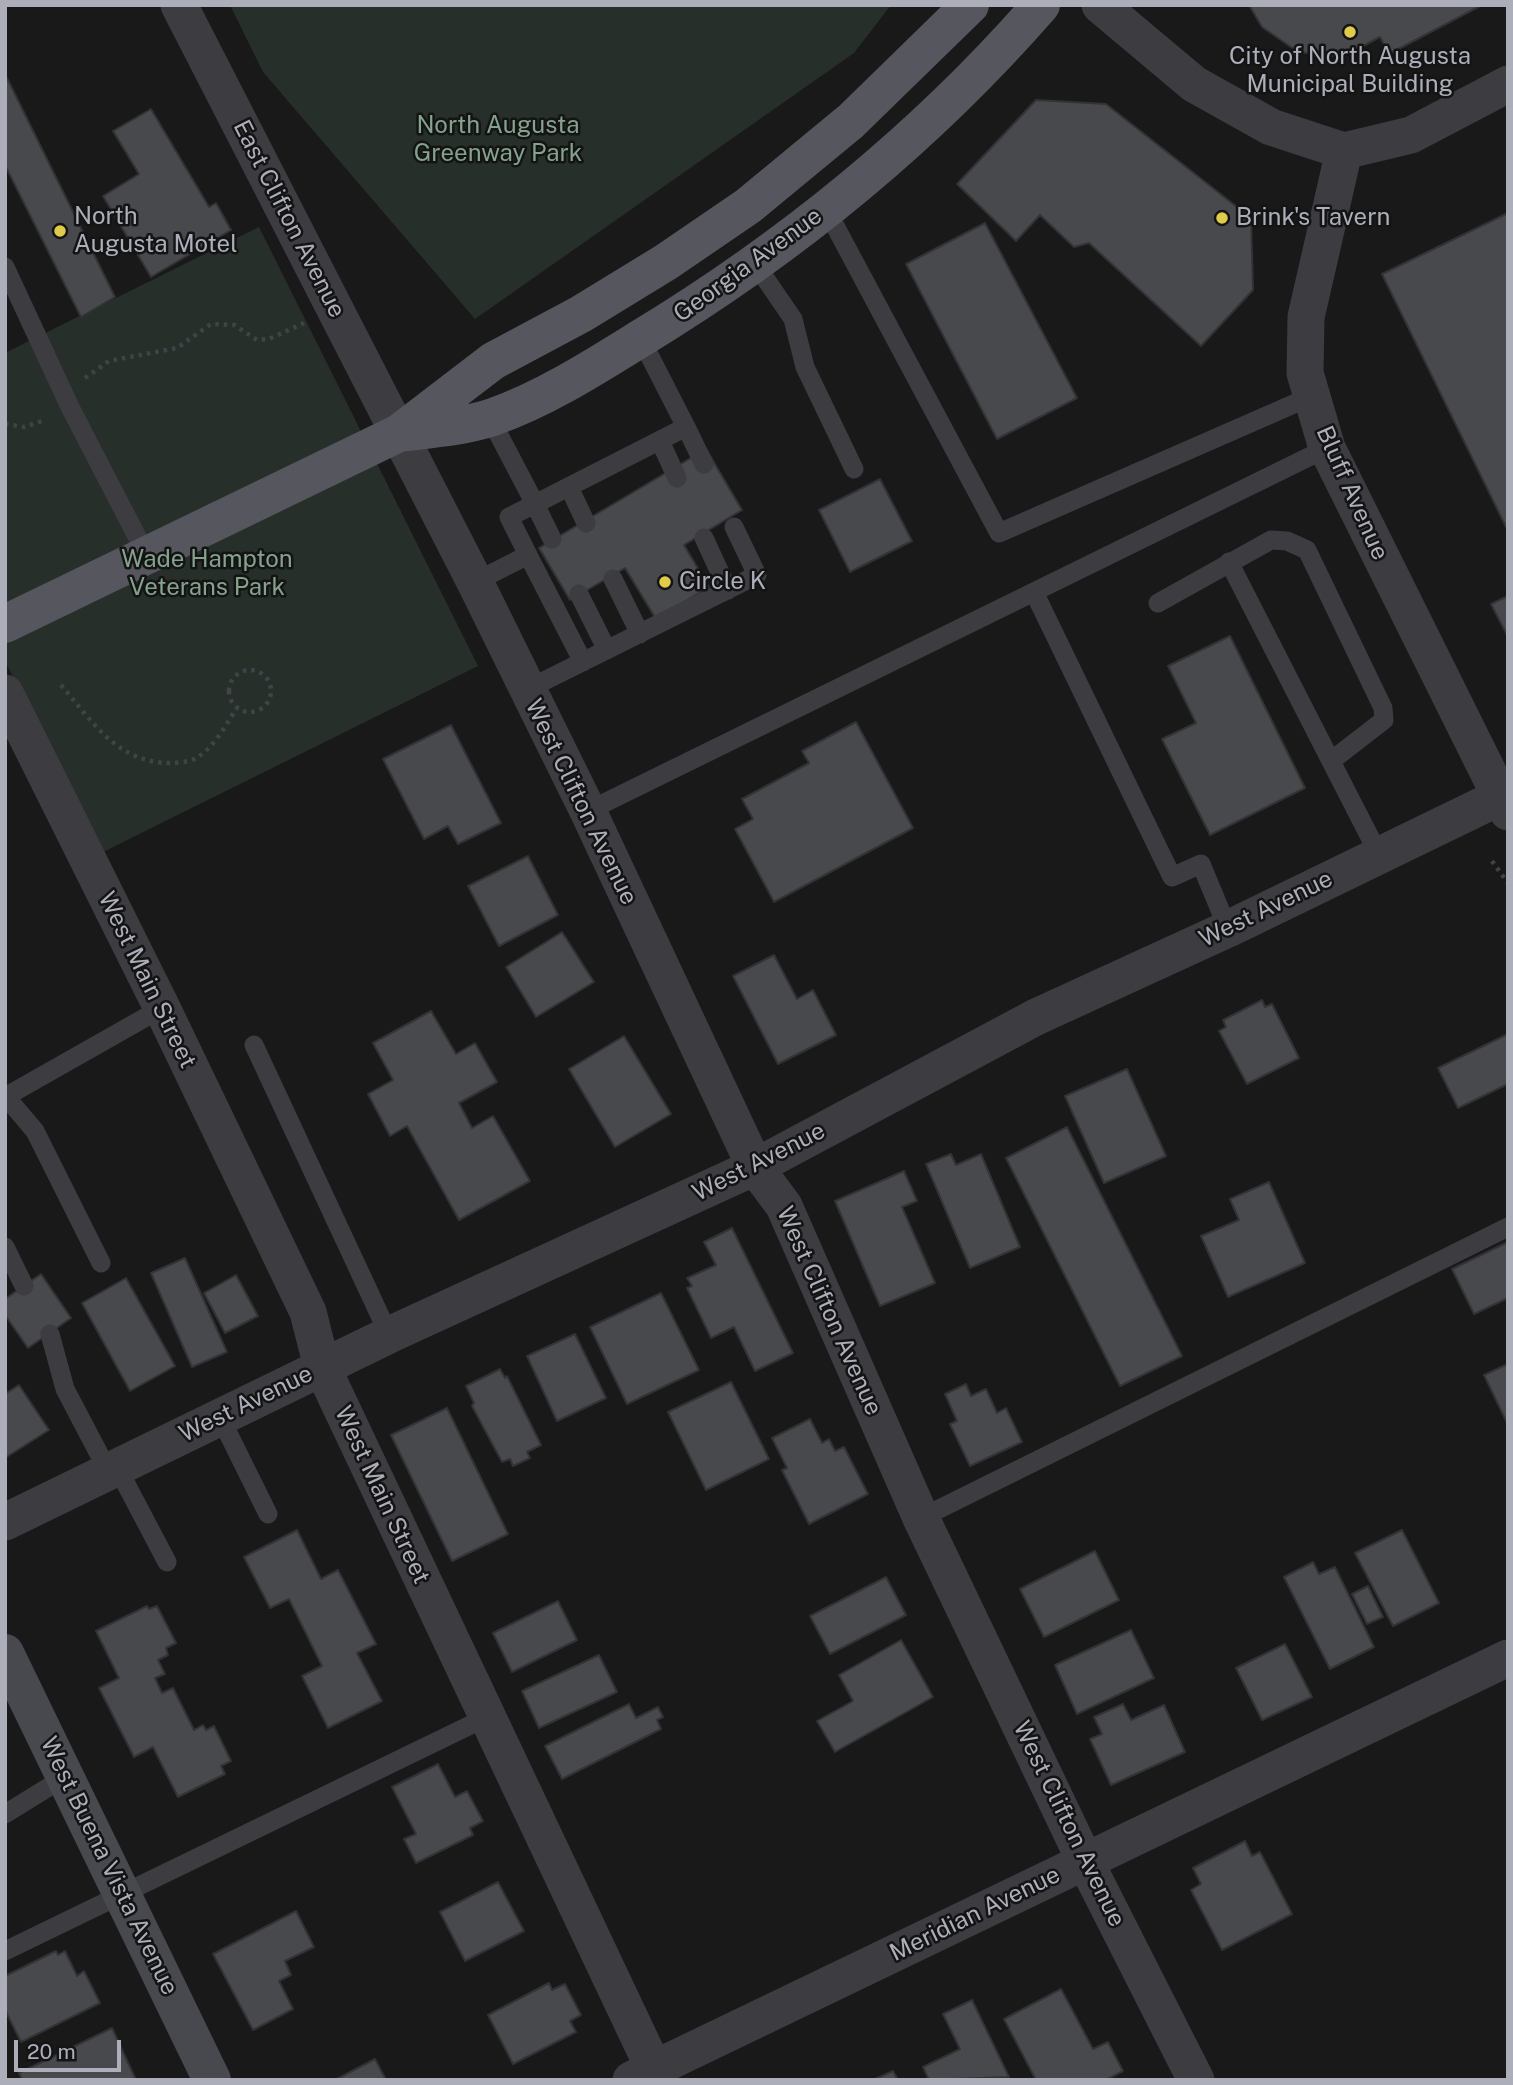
<!DOCTYPE html>
<html>
<head>
<meta charset="utf-8">
<style>
  body { margin:0 }
  #map { position:relative; width:1513px; height:2085px; overflow:hidden; background:#19191a; font-family:"Public Sans",sans-serif }
  canvas { display:block }
  .frame { position:absolute; inset:0; border:7px solid #acaeb9; pointer-events:none }
  .scale { position:absolute; left:14px; top:2040px; width:107px; height:32px; box-sizing:border-box; border:4px solid #acaeb9; border-top:0; padding-left:9px; font-size:21px; line-height:24px; white-space:nowrap; color:#acaeb9; -webkit-text-stroke:5px #141415; paint-order:stroke }
</style>
</head>
<body>
<div id="map">
<canvas width="1513" height="2085"></canvas>
<div class="frame"></div>
<div class="scale">20 m</div>
</div>
<script>
const g = document.querySelector('canvas').getContext('2d');
g.lineJoin = 'round';
function fill(path, color) {
  g.fillStyle = color;
  g.fill(path, 'evenodd');
}
function strokePath(path, color, width, dash) {
  g.strokeStyle = color;
  g.lineWidth = width;
  g.lineCap = dash ? 'butt' : 'round';
  g.setLineDash(dash || []);
  g.stroke(path);
}
function drawText(font, color, halo, rows, align = 'center') {
  g.font = font + ' "Public Sans",sans-serif';
  g.lineWidth = 5;
  g.setLineDash([]);
  g.textBaseline = 'middle';
  g.strokeStyle = halo;
  g.fillStyle = color;
  for (const [text, x, y, turn = 0] of rows) {
    g.save();
    g.translate(x, y);
    g.rotate((+turn || 0) * Math.PI / 180);
    g.textAlign = isNaN(turn) ? turn : align;
    if (halo) g.strokeText(text, 0, 0);
    g.fillText(text, 0, 0);
    g.restore();
  }
}
const green = new Path2D(`
  M230 5H891L854 53 475 319 263 72Z
  M259 227 478 666 101 853 5 661V353Z`);
const building = new Path2D(`
  M1249 5H1482L1389 54 1380 37 1356 50 1331 56 1298 52 1262 27Z
  M5 74 115 297 81 317 5 165Z
  M1036 100 1106 104 1251 218 1253 290 1201 346 1089 243 1074 247 1040 215 1016 241 957 184Z
  M151 109 209 207 216 203 231 230 151 277 103 196 139 174 113 131Z
  M1508 213V531L1382 274Z
  M985 223 1077 398 997 439 906 264Z
  M706 449 742 510 684 545 709 587 656 619 625 568 570 600 539 548Z
  M880 479 912 541 850 572 819 510Z
  M1508 596V637L1491 604Z
  M1230 636 1305 788 1210 835 1162 739 1196 723 1168 666Z
  M856 722 913 828 774 902 735 829 753 819 742 799 809 763 802 751Z
  M451 725 501 823 458 844 448 826 424 839 383 759Z
  M528 856 558 915 499 946 468 886Z
  M562 932 594 982 536 1017 506 967Z
  M774 955 797 999 813 990 836 1035 778 1064 733 976Z
  M1262 1000 1265 1007 1272 1004 1299 1058 1247 1084 1219 1031 1226 1027 1223 1020Z
  M431 1011 456 1054 475 1043 497 1082 459 1103 472 1128 493 1116 530 1181 459 1220 407 1126 390 1136 368 1094 393 1080 373 1043Z
  M1508 1034V1084L1458 1108 1438 1068Z
  M624 1036 671 1114 615 1147 569 1069Z
  M1127 1069 1166 1156 1104 1183 1065 1096Z
  M1067 1127 1182 1356 1120 1386 1006 1158Z
  M951 1154 956 1165 981 1154 1020 1247 970 1268 926 1164Z
  M904 1171 917 1201 902 1207 935 1283 880 1306 835 1201Z
  M1269 1182 1305 1263 1228 1297 1201 1236 1239 1220 1230 1199Z
  M732 1228 793 1353 755 1371 734 1327 711 1338 687 1288 692 1286 687 1278 716 1265 704 1242Z
  M1508 1242V1298L1474 1314 1452 1269Z
  M185 1258 227 1352 192 1367 151 1273Z
  M41 1274 71 1318 28 1348 5 1315V1299Z
  M236 1275 258 1316 225 1333 204 1293Z
  M126 1278 175 1366 130 1391 82 1303Z
  M661 1293 699 1370 627 1404 590 1327Z
  M575 1334 606 1398 557 1421 527 1356Z
  M1508 1364V1425L1484 1375Z
  M500 1369 505 1378 507 1376 541 1445 527 1452 530 1458 513 1466 510 1459 502 1462 472 1406 474 1403 466 1386Z
  M731 1382 769 1459 706 1490 668 1412Z
  M966 1384 971 1396 986 1389 997 1413 1006 1408 1022 1442 970 1466 950 1424 957 1421 945 1394Z
  M19 1385 49 1430 5 1458V1394Z
  M447 1408 508 1534 452 1561 391 1435Z
  M810 1419 822 1443 829 1439 835 1451 844 1447 868 1494 809 1524 782 1470 787 1468 772 1438Z
  M297 1530 321 1579 338 1570 376 1644 357 1653 382 1701 328 1728 302 1676 322 1666 289 1599 270 1608 244 1557Z
  M1402 1530 1439 1603 1393 1626 1355 1553Z
  M1095 1551 1119 1600 1044 1637 1020 1589Z
  M1313 1562 1319 1574 1335 1567 1374 1647 1330 1669 1284 1577Z
  M886 1577 906 1615 830 1654 810 1616Z
  M1368 1586 1383 1617 1367 1624 1352 1594Z
  M558 1601 577 1640 512 1672 493 1633Z
  M147 1606 149 1609 157 1606 176 1643 166 1648 168 1655 158 1660 165 1674 155 1678 162 1693 173 1688 194 1730 203 1725 206 1730 214 1726 231 1761 221 1766 225 1774 178 1797 153 1747 134 1757 99 1688 119 1678 96 1631Z
  M1131 1630 1154 1678 1077 1714 1055 1665Z
  M901 1640 933 1697 835 1752 817 1721 853 1701 839 1675Z
  M1285 1644 1312 1697 1262 1720 1236 1668Z
  M599 1655 617 1692 539 1728 522 1691Z
  M629 1704 636 1718 658 1707 663 1717 657 1720 661 1729 562 1779 545 1746Z
  M1123 1704 1131 1720 1164 1705 1185 1752 1111 1785 1090 1739 1102 1734 1094 1717Z
  M438 1764 455 1797 467 1791 483 1821 470 1828 473 1835 416 1863 404 1839 416 1834 392 1787Z
  M1245 1841 1252 1856 1260 1852 1292 1914 1222 1950 1191 1890 1201 1884 1193 1868Z
  M498 1882 524 1931 465 1961 440 1912Z
  M296 1911 314 1947 285 1961 291 1975 279 1981 293 2009 253 2030 213 1954Z
  M56 1951 58 1955 65 1951 77 1976 84 1971 100 2003 21 2042 5 2010V1976Z
  M549 1983 552 1990 565 1984 581 2015 570 2021 576 2032 513 2064 488 2015Z
  M1061 1989 1093 2049 1108 2042 1123 2071 1106 2080H1036L1004 2019Z
  M972 2000 1009 2077 929 2080 923 2067 960 2049 943 2014Z
  M112 2028 136 2080H22L19 2073Z
  M375 2059 386 2080H335Z
  M893 2071 898 2080H873Z`);
const path = new Path2D(`
  M85 378 109 361 177 348 211 324 234 325 257 340 269 339 304 323
  M5 424 24 427 45 420
  M229 691a21 21 0 1 1 42 0a21 21 0 1 1-42 0Z
  M61 685C92 721 117 763 170 763 177 763 190 762 196 758 214 748 226 724 237 708
  M1492 861 1508 883`);
const lane = new Path2D(`
  M826 209 999 533 1312 396
  M756 265 793 319 805 367 854 469
  M5 267 70 407 147 556
  M490 418 535 504 686 427 641 339
  M686 427 704 464
  M660 441 677 478
  M569 487 586 523
  M704 538 728 590
  M528 555 583 662
  M1229 562 1379 855
  M613 579 640 634
  M475 582 528 555 509 517 535 504 552 539
  M1034 592 1172 877 1201 864 1228 929
  M579 594 607 650
  M1158 603 1271 540 1287 541 1307 550 1383 708 1384 720 1331 761
  M526 690 757 575 734 527
  M588 811 1327 448
  M254 1045 389 1335
  M5 1097 162 1008
  M6 1097 35 1131 101 1263
  M5 1247 24 1286
  M50 1334 65 1389 108 1471
  M220 1417 268 1514
  M117 1467 167 1562
  M921 1518 1508 1227
  M5 1814 65 1777
  M5 1951 487 1717`);
const street = new Path2D(`
  M179 5 475 582 588 811 755 1167 784 1206 921 1518 1085 1861 1196 2080
  M1100 5 1194 84 1271 127 1344 151 1411 135 1508 84
  M1344 151 1306 317 1305 373 1327 448 1508 812
  M5 693 162 1008 308 1312 322 1367 654 2069
  M5 1522 389 1335 755 1167 1036 1017 1228 929 1508 793
  M631 2080 1508 1658`);
const secondary = new Path2D(`
  M5 1653 212 2080`);
const primary = new Path2D(`
  M399 433C431 429 463 427 493 417 544 399 593 368 638 340 788 249 925 138 1041 5
  M5 624 399 433 493 361 581 314 666 262 748 206 851 121 970 5`);
const markers = [
  [1350,32,7,"#e0cb4b"],
  [1222,218,7,"#e0cb4b"],
  [60,231,7,"#e0cb4b"],
  [665,582,7,"#e0cb4b"]
];
const poiNames = [
  ["City of North Augusta",1350,57,"center"],
  ["Municipal Building",1350,85,"center"],
  ["North",74,217],
  ["Augusta Motel",74,245],
  ["Brink's Tavern",1236,218],
  ["Circle K",679,582]
];
const parkNames = [
  ["North Augusta",498,126],
  ["Greenway Park",498,154],
  ["Wade Hampton",207,560],
  ["Veterans Park",207,588]
];
const streetNames = [
  ["East Clifton Avenue",289,219,63],
  ["Georgia Avenue",748,265,-36],
  ["Bluff Avenue",1352,493,66],
  ["West Clifton Avenue",581,802,64],
  ["West Avenue",1266,909,-26],
  ["West Main Street",147,980,64],
  ["West Avenue",759,1162,-27],
  ["West Clifton Avenue",829,1311,66],
  ["West Avenue",246,1404,-26],
  ["West Main Street",382,1495,65],
  ["West Clifton Avenue",1069,1824,64],
  ["West Buena Vista Avenue",109,1866,64],
  ["Meridian Avenue",975,1914,-26]
];
fill(green, '#272f2a');
fill(building, '#48494d');
strokePath(building, '#333336', 2);
strokePath(path, '#424348', 4.5, [3.5, 5]);
strokePath(lane, '#3c3c41', 19);
strokePath(street, '#3c3c41', 37);
strokePath(secondary, '#48494f', 38);
strokePath(primary, '#56565e', 38);
for (const [x, y, r, color] of markers) {
  const dot = new Path2D();
  dot.arc(x, y, r, 0, 2 * Math.PI);
  g.fillStyle = color;
  g.fill(dot);
  strokePath(dot, '#141415', 2.5);
}
drawText('24px', '#acaeb9', '#141415', poiNames, 'left');
drawText('24px', '#85a28d', '#141415', parkNames);
drawText('24px', '#acaeb9', '#141415', streetNames);
</script>
</body>
</html>
